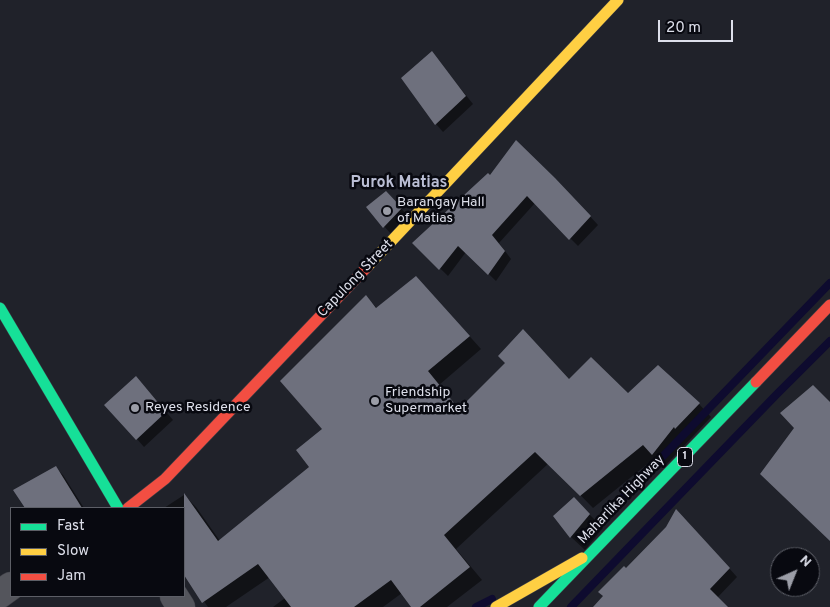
<!DOCTYPE html>
<html>
<head>
<meta charset="utf-8">
<style>
  body { margin:0 }
  #map { position:relative; width:830px; height:607px; overflow:hidden; background:#20222a; font-family:Overpass,sans-serif }
  canvas { display:block }
  .legend { position:absolute; left:10px; top:507px; width:175px; height:90px; box-sizing:border-box; background:#080910; border:1px solid #5d5f67; margin:0; padding:6px 9px; list-style:none; font-size:15px; color:#dddfea }
  .legend li { display:flex; align-items:center; gap:10px; height:25px }
  .legend b { width:25px; border:1px solid #5d5f67 }
  .north { position:absolute; left:770px; top:547px; width:50px; height:50px; box-sizing:border-box; background:#080910; border:1px solid #5d5f67; border-radius:50%; rotate:44deg; font-size:14px; font-weight:700; line-height:20px; text-align:center; color:#dddfea }
  .north::after { content:''; display:block; margin:auto; width:18px; height:22px; background:#9b9da7; clip-path:polygon(50% 0,100% 100%,50% 72%,0 100%) }
  .scale { position:absolute; left:658px; top:20px; width:75px; height:22px; box-sizing:border-box; border:2px solid #dddfea; border-top:0; padding-left:6px; font-size:15px; line-height:18px; white-space:nowrap; color:#dddfea; -webkit-text-stroke:4px #080910; paint-order:stroke }
</style>
</head>
<body>
<div id="map">
<canvas width="830" height="607"></canvas>
<ul class="legend">
<li><b style="height:6px;background:#16e098"></b>Fast</li>
<li><b style="height:6px;background:#ffcf43"></b>Slow</li>
<li><b style="height:6px;background:#f24e42"></b>Jam</li>
</ul>
<div class="north">N</div>
<div class="scale">20 m</div>
</div>
<script>
const g = document.querySelector('canvas').getContext('2d');
g.lineJoin = 'round';
function fill(path, color) {
  g.fillStyle = color;
  g.fill(path, 'evenodd');
}
function strokePath(path, color, width, dash) {
  g.strokeStyle = color;
  g.lineWidth = width;
  g.lineCap = dash ? 'butt' : 'round';
  g.setLineDash(dash || []);
  g.stroke(path);
}
function drawText(font, color, halo, rows, align = 'center') {
  g.font = font + ' Overpass,sans-serif';
  g.lineWidth = 5;
  g.setLineDash([]);
  g.textBaseline = 'middle';
  g.strokeStyle = halo;
  g.fillStyle = color;
  for (const [text, x, y, turn = 0] of rows) {
    g.save();
    g.translate(x, y);
    g.rotate((+turn || 0) * Math.PI / 180);
    g.textAlign = isNaN(turn) ? turn : align;
    if (halo) g.strokeText(text, 0, 0);
    g.fillText(text, 0, 0);
    g.restore();
  }
}
const shadow = new Path2D(`
  M432 53 473 104 443 132 436 124 402 79Z
  M488 175 563 187 598 225 578 246 535 203 499 243 511 259 496 281 466 252 448 276 414 243Z
  M386 192 408 216 391 234 368 208Z
  M429 291 481 349 439 385 460 410 570 380 628 395 699 404 711 417 665 466 656 457 593 508 549 463 456 549 482 580 447 607H412L402 593 383 607H273L285 598 270 577 226 607H208L184 573V508H164L184 495 196 507 220 541 311 468 366 297 377 308Z
  M143 385 173 420 144 447 137 439Z
  M56 468 63 475 84 508H27L15 490Z
  M574 499 603 528 585 550 571 537 555 516Z
  M684 518 737 577 717 598 726 607H595L626 570Z`);
const stream = new Path2D(`
  M586 536 830 283
  M476 607 492 599
  M571 607 777 394 830 341`);
const building = new Path2D(`
  M432 51 466 96 435 125 401 78Z
  M516 140 555 178 591 216 569 240 527 196 492 235 505 251 488 275 458 246 439 270 412 243 488 173 490 175Z
  M386 191 402 208 383 228 366 207Z
  M416 276 470 336 428 371 459 409 505 363 498 356 523 329 569 379 591 357 628 393 658 365 700 403 675 429 674 427 652 455 643 445 580 496 535 452 444 535 470 567 420 607H411L391 580 354 607H291L258 564 202 603 184 575V493L218 541 309 467 296 450 322 429 280 381 366 295 376 308Z
  M136 376 166 412 136 440 104 405Z
  M813 385 830 402V541L760 474 794 428 780 413Z
  M56 466 82 508H25L13 490Z
  M574 497 590 514 570 538 553 516Z
  M676 509 730 568 710 589 728 607H593L603 596 598 592 624 566 626 568 666 527Z`);
const street = new Path2D(`
  M0 594 11 586
  M174 596 181 607`);
const fast = new Path2D(`
  M0 308 118 508
  M539 607 756 382`);
const slow = new Path2D(`
  M368 266 618 0
  M496 607 582 558`);
const jam = new Path2D(`
  M756 382 830 305
  M128 508 165 479 368 266`);
const markers = [
  [387,211,5,"#9b9da7"],
  [375,401,5,"#9b9da7"],
  [135,408,5,"#9b9da7"]
];
const shields = [
  [685,457,15]
];
const shieldNames = [
  ["1",685,457]
];
const poiNames = [
  ["Barangay Hall",397,203],
  ["of Matias",397,219],
  ["Friendship",385,393],
  ["Supermarket",385,409],
  ["Reyes Residence",145,408]
];
const streetNames = [
  ["Capulong Street",356,279,-46],
  ["Maharlika Highway",622,500,-46]
];
const quarterNames = [
  ["Purok Matias",399,184]
];
fill(shadow, '#0007');
strokePath(stream, '#0e0b2f', 8);
fill(building, '#6e707d');
strokePath(street, '#3d3e45', 29);
strokePath(fast, '#3d3e45', 12);
strokePath(slow, '#3d3e45', 12);
strokePath(jam, '#3d3e45', 12);
strokePath(street, '#54555c', 28);
strokePath(fast, '#16e098', 11);
strokePath(slow, '#ffcf43', 11);
strokePath(jam, '#f24e42', 11);
for (const [x, y, r, color] of markers) {
  const dot = new Path2D();
  dot.arc(x, y, r, 0, 2 * Math.PI);
  g.fillStyle = color;
  g.fill(dot);
  strokePath(dot, '#080910', 2);
}
for (const [x, y, w] of shields) {
  const box = new Path2D();
  box.roundRect(x - w / 2, y - 9.5, w, 19, 4);
  g.fillStyle = '#080910';
  g.fill(box);
  strokePath(box, '#dddfea', 1);
}
drawText('bold 12px', '#dddfea', null, shieldNames);
drawText('14px', '#dddfea', '#080910', poiNames, 'left');
drawText('14px', '#dddfea', '#080910', streetNames);
drawText('bold 16px', '#babed4', '#080910', quarterNames);
</script>
</body>
</html>
